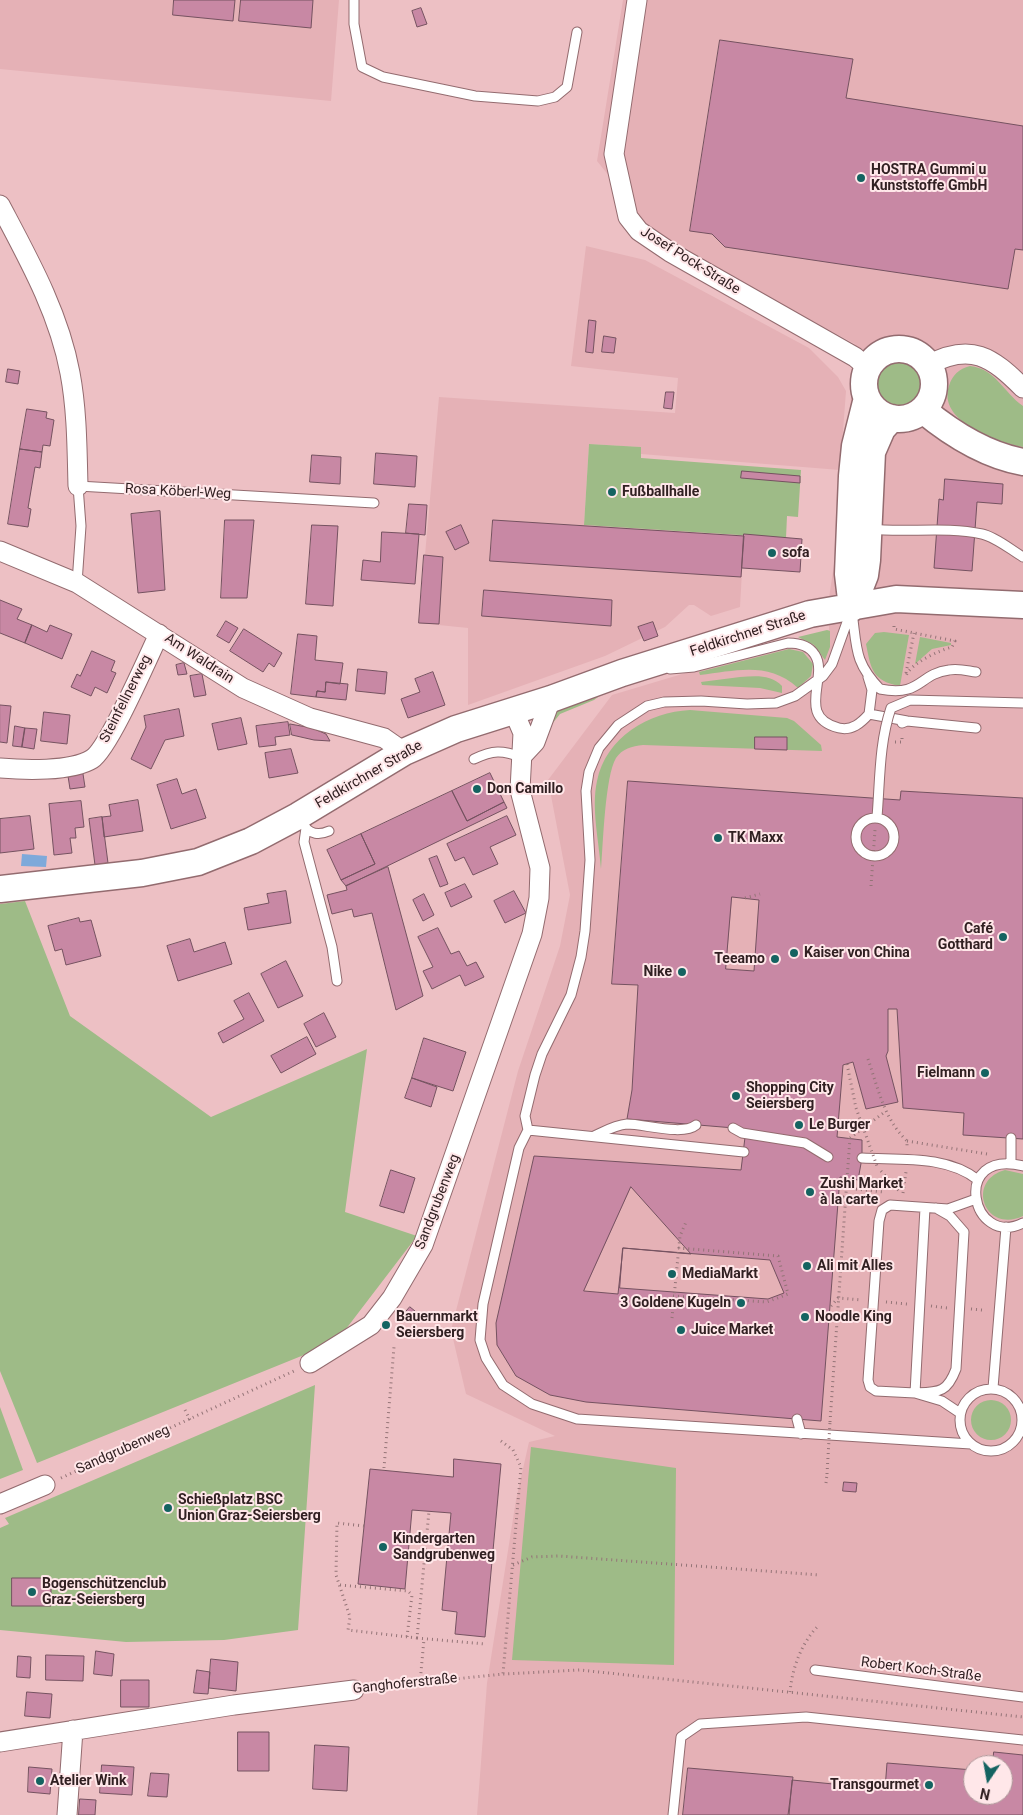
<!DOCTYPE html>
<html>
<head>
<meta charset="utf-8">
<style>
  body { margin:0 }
  #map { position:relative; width:1023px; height:1815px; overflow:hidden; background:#edc0c4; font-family:Roboto,sans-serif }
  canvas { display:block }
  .north { position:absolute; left:963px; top:1755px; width:50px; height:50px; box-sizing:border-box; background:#ffe7e9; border:1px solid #ad9799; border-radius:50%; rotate:192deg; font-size:14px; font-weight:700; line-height:20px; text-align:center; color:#312022 }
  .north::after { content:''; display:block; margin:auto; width:18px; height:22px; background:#146361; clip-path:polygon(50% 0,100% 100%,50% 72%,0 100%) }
</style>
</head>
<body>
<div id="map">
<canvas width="1023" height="1815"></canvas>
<div class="north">N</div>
</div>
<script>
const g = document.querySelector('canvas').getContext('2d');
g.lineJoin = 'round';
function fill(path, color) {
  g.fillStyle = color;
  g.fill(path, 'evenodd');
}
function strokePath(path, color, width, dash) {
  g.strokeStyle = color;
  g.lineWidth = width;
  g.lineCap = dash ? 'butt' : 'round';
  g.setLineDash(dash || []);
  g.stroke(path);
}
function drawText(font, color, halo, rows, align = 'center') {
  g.font = font + ' Roboto,sans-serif';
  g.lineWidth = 4;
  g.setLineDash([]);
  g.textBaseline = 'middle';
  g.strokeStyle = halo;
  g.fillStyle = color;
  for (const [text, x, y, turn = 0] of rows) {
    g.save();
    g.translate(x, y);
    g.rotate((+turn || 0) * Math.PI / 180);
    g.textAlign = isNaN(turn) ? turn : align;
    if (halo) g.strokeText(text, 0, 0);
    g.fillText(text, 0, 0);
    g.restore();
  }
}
const built = new Path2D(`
  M0 0H339L331 101 0 69Z
  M623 0H1023V1815H477L487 1683 516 1500 529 1442 555 1436 466 1394 451 1330 518 1071 560 946 570 895 548 780 612 695 829 630V598L842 511 855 344 647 232 630 202 597 161ZM973 1765H1003V1795H973Z
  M586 246 645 260 809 348 838 377 846 391 840 470 641 454V447L589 444 584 525 744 536 740 607 711 616 694 605H689L665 627 605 656 468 705V628L419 623 439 397 675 413 678 378 571 366Z`);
const green = new Path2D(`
  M873 384a26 26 0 1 1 52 0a26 26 0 1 1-52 0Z
  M970 366C996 369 1003 392 1023 406V447C996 442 937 421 949 386 952 375 959 369 970 366Z
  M589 444 641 447V458L801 470 798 517 787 516 786 538 584 525Z
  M827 630 830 631V647L825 660 814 645 798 637Z
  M884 632 909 635 900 686C872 681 871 669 866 644L875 633Z
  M920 637 951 643V645L932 649 915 664Z
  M789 649 803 652 813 664 811 676 798 688C768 661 736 671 700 675L699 672Z
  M740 677C755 676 771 674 782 686V693L760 688 702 685 701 682Z
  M597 695 598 697 594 700 560 714 552 724H549L558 710Z
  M690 710 787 718 794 721 821 745 822 751 643 745C632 746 622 749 616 758 605 776 603 845 601 869 599 841 591 808 597 781 606 737 649 712 690 710Z
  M25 901 70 1016 211 1117 367 1049 345 1212 417 1236 336 1342 37 1463 0 1371V904Z
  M1005 1170 1023 1174V1216C985 1234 965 1181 1005 1170Z
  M315 1385 298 1630 224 1640 126 1642 0 1630V1528L9 1524 5 1518Z
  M971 1420a20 20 0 1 1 40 0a20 20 0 1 1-40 0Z
  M0 1407 23 1470 0 1479Z
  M531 1447 676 1468 674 1665 512 1660Z`);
const water = new Path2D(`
  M22 854 47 856 46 867 21 866Z`);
const building = new Path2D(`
  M174 0H235L233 21 173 15Z
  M241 0H313L311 28 239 21Z
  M421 8 427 24 417 27 412 11Z
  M720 40 853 59 846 98 1023 126V250L1015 249 1008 289 725 247 712 234 690 231Z
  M589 320 596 321 593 353 586 352Z
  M604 336 616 338 614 353 602 352Z
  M8 369 20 371 18 384 6 382Z
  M666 392H674L672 409 664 408Z
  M27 409 47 412 46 418 54 420 50 446 43 445 42 452 20 449Z
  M20 449 42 452 40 468 35 467 28 508 31 509 28 527 8 524Z
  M376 453 417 456 415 487 374 484Z
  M312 455 341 457 340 484 310 482Z
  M742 471 800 476V483L741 478Z
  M945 479 1003 484 1002 504 977 502 972 571 934 568 939 499 943 500Z
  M409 504 427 505 425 535 406 533Z
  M160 511 165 590 138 593 131 514Z
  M225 520H254L247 598H221Z
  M493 520 744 536 741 577 490 561Z
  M312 525 338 526 333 606 306 604Z
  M461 525 469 543 455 550 446 532Z
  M382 532 419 534 415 584 361 580 363 560 380 562Z
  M744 534 802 539 800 572 742 568Z
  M424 555 443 557 439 624 419 623Z
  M484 590 612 600 611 626 482 616Z
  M0 600 22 609 17 619 32 625 25 643 0 633Z
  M226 621 238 628 229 643 217 636Z
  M653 622 658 636 644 641 638 627Z
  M32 625 47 632 50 625 72 634 62 659 25 643Z
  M244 629 282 653 274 667 269 663 263 672 230 651Z
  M298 634 317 636 315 660 343 663 340 684 326 682 325 692 317 691 316 697 291 694Z
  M92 651 115 661 111 671 116 673 107 693 95 687 91 696 71 687 77 674 80 676Z
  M184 663 187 674 178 675 176 665Z
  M358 669 387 672 385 694 356 691Z
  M433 672 445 705 408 718 401 699 420 692 415 679Z
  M202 674 206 695 194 697 190 676Z
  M326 682 348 684 346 700 316 697 317 691 325 692Z
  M0 705 11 706 7 743 0 742Z
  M179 709 184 736 165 740 151 769 131 759 146 727 144 716Z
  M44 712 70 715 67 744 41 741Z
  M241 718 247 744 218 750 212 724Z
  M288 722 290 735 275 737 276 745 259 747 256 726Z
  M290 724 312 728 326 734 330 741 314 740 292 735Z
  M15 726 25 728 22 747 13 746Z
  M25 728 37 729 34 749 22 747Z
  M755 737H787V750L755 749Z
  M291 749 298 773 269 778 265 753Z
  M490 773 504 802 467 821 452 791Z
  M83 774 85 787 70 789 68 776Z
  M177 779 182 794 196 789 206 818 171 829 157 785Z
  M628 781 900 800 901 791 1023 798V1139L963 1135 964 1113 903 1108 897 1009H888V1051L886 1056 898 1102 866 1109 853 1062 843 1065 837 1137 862 1140V1158L858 1180 840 1177 821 1421 586 1402 550 1395 516 1376 497 1345 496 1323 534 1156 741 1170 746 1129 627 1119 632 1090 638 985 612 984Z
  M452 791 467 821 504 802 507 808 346 886 341 880 375 864 361 834Z
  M138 800 143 831 104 837 102 817 111 816 109 805Z
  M81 801 84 827 75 828 76 838H70L72 853 54 855 49 804Z
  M30 816 34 849 0 853V819Z
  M507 816 516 835 490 847 498 864 473 875 464 857 455 861 447 844Z
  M102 817 108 863 95 865 89 819Z
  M361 834 375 864 341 880 327 850Z
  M437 856 448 884 440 887 429 859Z
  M388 867 423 996 396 1010 372 913 354 917 352 909 332 914 327 895 347 890 346 886Z
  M465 884 472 897 451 907 445 893Z
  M286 891 291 923 248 930 244 908 269 903 267 894Z
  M514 891 526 913 505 923 494 901Z
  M424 894 434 915 423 921 413 900Z
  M732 897 759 900 754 971 726 969Z
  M79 918 80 922 91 920 101 956 66 965 62 949 55 951 48 926Z
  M438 928 451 954 459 951 467 966 476 962 484 977 465 986 460 975 432 989 423 971 433 967 418 937Z
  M190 939 194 952 225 942 232 964 178 981 167 946Z
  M286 961 303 996 278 1008 261 974Z
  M249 993 264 1021 223 1043 218 1033 244 1019 234 1001Z
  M324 1013 336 1037 316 1047 304 1024Z
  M307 1037 316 1054 281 1073 271 1056Z
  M424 1038 466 1052 453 1091 412 1078Z
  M412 1078 437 1087 431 1107 405 1098Z
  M391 1170 415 1178 404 1213 380 1206Z
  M631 1187 691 1254 623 1248 618 1294 584 1291Z
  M623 1248 770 1260 784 1293 768 1299 620 1288Z
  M410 1307 415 1311 410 1318 404 1314Z
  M454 1459 501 1464 485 1637 455 1634 457 1612 442 1610 451 1513 412 1510 405 1589 358 1584 370 1469 453 1477Z
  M844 1482 857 1483 856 1492 843 1491Z
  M12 1578H51V1606H12Z
  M96 1651 114 1654 112 1676 94 1674Z
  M46 1655 84 1656 83 1681 46 1680Z
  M18 1656 31 1657 30 1678 17 1677Z
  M211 1659 238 1662 236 1691 209 1688Z
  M197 1670 210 1672 208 1694 194 1693Z
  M121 1680H149V1707H121Z
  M27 1692 52 1694 50 1718 25 1716Z
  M238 1732H269V1771H238Z
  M315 1745 349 1747 347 1791 313 1789Z
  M994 1752 1023 1755V1815H789L792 1780 885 1789 887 1763 973 1770V1795H1003V1765H993Z
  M102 1765 134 1767 132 1795 100 1793Z
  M29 1767 52 1769 50 1794 28 1792Z
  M688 1768 793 1777 788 1815H683Z
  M151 1773 169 1774 167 1797 148 1796Z
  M80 1799 96 1800 95 1815H79Z`);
const path = new Path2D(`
  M894 626V629L955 641 952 647C938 651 911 663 906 676
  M906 673 914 633
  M895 742H902V735
  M871 886 875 830
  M745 898 760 894
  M868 1059C878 1088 884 1119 907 1141V1148
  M850 1138 886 1111
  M907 1141 987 1154
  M881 1171 900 1192
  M846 1188 884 1192
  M903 1193 906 1172
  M838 1197H846
  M673 1296 767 1302 788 1294 778 1256 678 1248
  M886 1302 907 1304
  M831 1306 838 1298 862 1300
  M931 1306 947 1308
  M971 1309 982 1310
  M672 1318 680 1236 686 1222
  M185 1410 190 1420
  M830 1422 847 1179
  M501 1441 513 1450 521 1467 503 1674
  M384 1468 394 1347
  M61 1478 294 1371
  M826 1483 827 1474
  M364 1526 337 1523 336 1575 350 1617 348 1630 417 1638 429 1511
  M513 1565 532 1557 559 1556 820 1575
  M340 1585 408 1591 412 1595 407 1637
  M417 1638 485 1644
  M420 1683 424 1639
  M369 1688 503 1674 580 1670 1023 1717
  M790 1692C792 1669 801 1644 817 1627`);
const lane = new Path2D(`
  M354 0V24L362 67 383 77 475 96 538 101 555 97 567 87 577 32
  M870 529C907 533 945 526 982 534 996 537 1011 550 1023 557
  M77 583 81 526 78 486 374 503
  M851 611 832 664 823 676 795 696 776 703 747 704 701 701 664 702 647 706 618 725 599 748 589 772 586 791 590 860 585 931 581 957 571 995 542 1054 535 1075 525 1116 528 1130 519 1148 483 1304 480 1340 486 1358 503 1385 532 1404 577 1419 971 1444
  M852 612C857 648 854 662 880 689 922 697 918 674 949 670 958 668 968 671 976 672
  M670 669 694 667 788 643C799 643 809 645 815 655 829 677 795 717 839 728 852 731 861 723 869 714L872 690 868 677
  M869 714 907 721
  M902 723 907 721 976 728
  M474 759C493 750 502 750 521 757
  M304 825C310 835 320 835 329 831
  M306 828 304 842 332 947 337 981
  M733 1128 742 1133 805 1143 828 1157
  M528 1130 744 1152
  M594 1136C605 1131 615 1125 627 1124 644 1124 683 1136 696 1125
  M862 1158C900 1160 947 1155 978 1180
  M1011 1163V1138
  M1023 1166C950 1148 971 1249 1023 1223
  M925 1208 915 1393C939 1392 947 1393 956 1369L964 1232 950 1216 936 1208
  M993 1388 1006 1227
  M960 1420a31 31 0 1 1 62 0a31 31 0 1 1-62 0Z
  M960 1413 942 1401 915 1393 876 1391 870 1387 868 1380 879 1221 882 1210 890 1205 948 1209 976 1199
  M797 1419 801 1434
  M815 1670 1023 1697
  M673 1815 681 1737 700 1724 806 1717 1023 1740`);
const street = new Path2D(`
  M637 0 614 154 628 217 639 231 670 252 855 357 868 368
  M0 205C28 258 59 313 70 373 77 410 77 448 78 486
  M928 365C971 342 992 357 1023 388
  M0 551 77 583 243 688 310 718 384 738 404 752
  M521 757 535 742 551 699
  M0 768C23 770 71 772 92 759 109 748 148 657 159 634
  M310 1363 371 1325 392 1298 423 1245 532 934 539 898 540 868 520 790 523 733 514 712
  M0 1504 45 1485
  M0 1742 234 1705 354 1690
  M67 1815 73 1730`);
const secondary = new Path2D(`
  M864 384a35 35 0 1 1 70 0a35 35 0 1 1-70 0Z
  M923 410C952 434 985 455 1023 462
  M856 598 865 575 867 560 872 452 882 429 892 418
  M852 608 848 574 852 476 855 446 867 398
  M0 889 142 873 198 862 251 841 298 816 404 752 456 729 551 699 622 673 810 614 896 599 1023 605`);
const pathBridge = new Path2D(`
  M847 1064 856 1108 877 1166
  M847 1179 850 1138
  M827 1474 830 1422`);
const laneBridge = new Path2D(`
  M877 817C880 782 879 743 891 708L910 700 1023 703
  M856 837a19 19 0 1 1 38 0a19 19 0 1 1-38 0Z`);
const markers = [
  [861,178,5,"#146361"],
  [612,492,5,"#146361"],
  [772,553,5,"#146361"],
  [477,789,5,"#146361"],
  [718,838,5,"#146361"],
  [1003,937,5,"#146361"],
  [794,953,5,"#146361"],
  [775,959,5,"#146361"],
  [682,972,5,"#146361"],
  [985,1073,5,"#146361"],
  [736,1096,5,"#146361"],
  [799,1125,5,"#146361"],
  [810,1192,5,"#146361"],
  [807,1266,5,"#146361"],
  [672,1274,5,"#146361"],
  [741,1303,5,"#146361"],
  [805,1317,5,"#146361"],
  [386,1325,5,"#146361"],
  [681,1330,5,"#146361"],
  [168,1508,5,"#146361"],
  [383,1547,5,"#146361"],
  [32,1592,5,"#146361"],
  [40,1781,5,"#146361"],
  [929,1785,5,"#146361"]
];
const poiNames = [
  ["HOSTRA Gummi u",871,170],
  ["Kunststoffe GmbH",871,186],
  ["Fußballhalle",622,492],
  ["sofa",782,553],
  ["Don Camillo",487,789],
  ["TK Maxx",728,838],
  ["Café",993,929,"right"],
  ["Gotthard",993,945,"right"],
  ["Kaiser von China",804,953],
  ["Teeamo",765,959,"right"],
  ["Nike",672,972,"right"],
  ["Fielmann",975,1073,"right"],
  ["Shopping City",746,1088],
  ["Seiersberg",746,1104],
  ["Le Burger",809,1125],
  ["Zushi Market",820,1184],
  ["à la carte",820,1200],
  ["Ali mit Alles",817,1266],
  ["MediaMarkt",682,1274],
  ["3 Goldene Kugeln",731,1303,"right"],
  ["Bauernmarkt",396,1317],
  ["Seiersberg",396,1333],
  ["Noodle King",815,1317],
  ["Juice Market",691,1330],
  ["Schießplatz BSC",178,1500],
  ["Union Graz-Seiersberg",178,1516],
  ["Kindergarten",393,1539],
  ["Sandgrubenweg",393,1555],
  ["Bogenschützenclub",42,1584],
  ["Graz-Seiersberg",42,1600],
  ["Atelier Wink",50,1781],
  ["Transgourmet",919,1785,"right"]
];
const streetNames = [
  ["Josef Pock-Straße",690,261,32],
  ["Rosa Köberl-Weg",178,492,3],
  ["Feldkirchner Straße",748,634,-18],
  ["Am Waldrain",199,659,33],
  ["Steinfellnerweg",126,699,-63],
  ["Feldkirchner Straße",369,775,-30],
  ["Sandgrubenweg",438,1202,-69],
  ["Sandgrubenweg",123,1450,-24],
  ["Robert Koch-Straße",921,1670,7],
  ["Ganghoferstraße",405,1684,-6]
];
fill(built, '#e5b1b6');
fill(green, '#9ebb87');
fill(water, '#7ea9da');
fill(building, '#c888a4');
strokePath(building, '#755260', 1);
strokePath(lane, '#936b6f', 11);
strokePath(street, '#936b6f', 21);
strokePath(secondary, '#936b6f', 29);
strokePath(path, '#947477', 3, [1, 4]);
strokePath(lane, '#fff', 9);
strokePath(street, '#fff', 19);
strokePath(secondary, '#fff', 26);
strokePath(laneBridge, '#936b6f', 11, []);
strokePath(pathBridge, '#947477', 3, [1, 4]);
strokePath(laneBridge, '#fff', 9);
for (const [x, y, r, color] of markers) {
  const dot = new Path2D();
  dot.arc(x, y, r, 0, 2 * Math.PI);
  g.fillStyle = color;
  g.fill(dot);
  strokePath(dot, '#ffe7e9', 2);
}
drawText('bold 14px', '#312022', '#ffe7e9', poiNames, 'left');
drawText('14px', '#312022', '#ffe7e9', streetNames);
</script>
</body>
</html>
